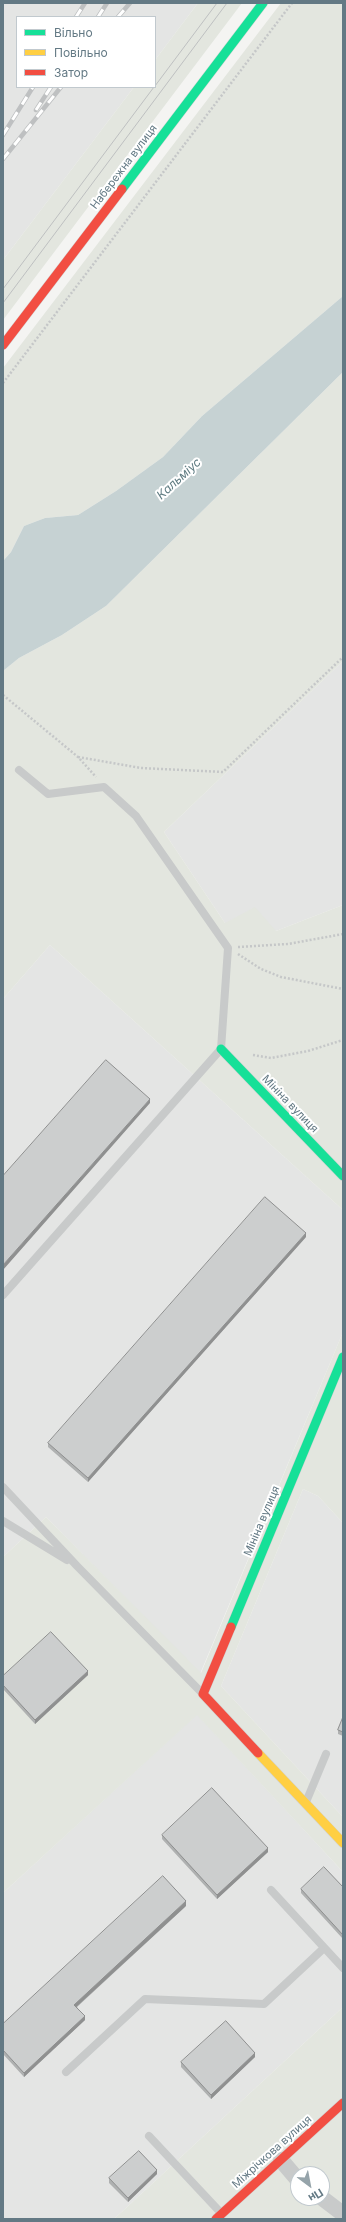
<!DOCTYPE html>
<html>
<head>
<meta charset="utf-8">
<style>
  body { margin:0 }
  #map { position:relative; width:346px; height:2222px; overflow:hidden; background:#f4f4f2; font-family:Inter,sans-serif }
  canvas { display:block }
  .frame { position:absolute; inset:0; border:4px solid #637984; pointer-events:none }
  .legend { position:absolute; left:16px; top:16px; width:140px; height:72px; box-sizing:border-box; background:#fff; border:1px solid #c1c9ce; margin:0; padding:5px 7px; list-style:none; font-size:12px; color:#637984 }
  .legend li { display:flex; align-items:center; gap:8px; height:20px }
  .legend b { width:20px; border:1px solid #c1c9ce }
  .north { position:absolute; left:290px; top:2166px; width:40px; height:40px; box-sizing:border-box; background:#fff; border:1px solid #c1c9ce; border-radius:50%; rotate:148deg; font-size:11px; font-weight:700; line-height:16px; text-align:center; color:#637984 }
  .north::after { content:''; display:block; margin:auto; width:14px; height:18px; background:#96a4aa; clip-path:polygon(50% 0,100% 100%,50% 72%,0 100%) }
</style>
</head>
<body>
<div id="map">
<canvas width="346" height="2222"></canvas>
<div class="frame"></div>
<ul class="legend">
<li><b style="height:5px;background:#16e098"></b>Вільно</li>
<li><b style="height:5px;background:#ffcf43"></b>Повільно</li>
<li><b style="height:5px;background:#f24e42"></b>Затор</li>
</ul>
<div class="north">Пн</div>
</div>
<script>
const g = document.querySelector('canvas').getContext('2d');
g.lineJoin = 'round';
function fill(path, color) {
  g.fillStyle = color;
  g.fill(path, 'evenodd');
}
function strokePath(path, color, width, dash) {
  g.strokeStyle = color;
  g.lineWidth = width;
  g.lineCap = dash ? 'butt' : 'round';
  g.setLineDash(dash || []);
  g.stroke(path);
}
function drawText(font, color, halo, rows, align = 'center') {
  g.font = font + ' Inter,sans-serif';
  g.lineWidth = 4;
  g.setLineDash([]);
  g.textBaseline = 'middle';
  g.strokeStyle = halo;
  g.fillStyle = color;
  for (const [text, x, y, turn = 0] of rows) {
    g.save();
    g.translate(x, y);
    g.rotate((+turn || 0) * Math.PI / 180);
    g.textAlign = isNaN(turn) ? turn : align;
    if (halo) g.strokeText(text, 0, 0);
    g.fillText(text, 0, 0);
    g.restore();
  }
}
const built = new Path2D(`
  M3 3H198L155 60V17H17V87H134L3 260Z
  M343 661V905L276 931 225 923 164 832Z
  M50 945 343 1210V1332L200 1674 46 1517 3 1557V999Z
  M303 1489 318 1496 343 1523V1817L221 1686Z
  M197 1714 343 1872V2007L114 2219H3V1893Z`);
const green = new Path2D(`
  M198 3H242L3 320V260L134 87H155V60Z
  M281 3H343V296L202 416 163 457 116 491 78 515 45 518 24 526 11 552 3 561V368Z
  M343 372V661L164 832 225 923 255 907 276 931 343 905V1210L50 945 3 999V671L19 658 62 635 106 606Z
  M343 1332V1523L318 1496 303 1489 221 1686 343 1817V1872L197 1715 3 1893V1557L46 1517 201 1673Z
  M343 2007V2219H114ZM298 2174H322V2198H298Z`);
const water = new Path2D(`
  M343 296V372L106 606 62 635 19 658 3 671V561L11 552 24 526 45 518 78 515 116 491 163 457 202 416Z`);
const path = new Path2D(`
  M3 383 292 3
  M3 695 78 757 96 777
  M78 757 141 768 223 772 343 657
  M238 947 288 944 343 934
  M238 954 261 969 281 977 343 989
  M253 1055 271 1058 308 1051 343 1040`);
const lane = new Path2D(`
  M3 1295 221 1049 228 948 136 816 104 787 48 794 19 770
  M3 1487 77 1566 202 1693
  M3 1521 67 1560
  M306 1802 326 1754
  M271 1890 343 1968
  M66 2072 145 1999 264 2004 324 1948
  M149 2136 221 2213`);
const street = new Path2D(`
  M281 2160 298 2180
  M322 2198 343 2214`);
const fast = new Path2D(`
  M122 189 263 3
  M221 1049 343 1176
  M231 1627 343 1357`);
const slow = new Path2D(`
  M258 1753 343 1843`);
const jam = new Path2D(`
  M3 345 122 189
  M231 1627 203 1694 258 1753
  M216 2219 343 2103`);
const tram = new Path2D(`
  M155 86 217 3
  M3 289 154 87
  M3 303 227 3`);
const rail = new Path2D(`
  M76 17 85 3
  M98 17 107 3
  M118 17 130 3
  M36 110 51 87
  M3 135 33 87
  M3 159 61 87`);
const wall = new Path2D(`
  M306 1237 88 1482 48 1447V1443Z
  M88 1675 35 1724 3 1689V1676Z
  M343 1717V1736L338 1734V1730Z
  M162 1835 268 1852 217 1899 162 1839Z
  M343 1887V1939L301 1893V1889Z
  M186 1906 77 2007 85 2020 24 2077 3 2054V2024Z
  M255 2057 211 2099 181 2067V2062Z
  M157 2174 128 2202 109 2183V2178Z`);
const shadedWall = new Path2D(`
  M150 1099V1103L3 1270V1265Z
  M306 1233V1237L88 1482V1478Z
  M88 1671V1675L35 1724V1720Z
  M268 1848V1852L217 1899V1895Z
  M186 1901V1906L74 2009V2005Z
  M85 2016V2020L24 2077V2073Z
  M255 2053V2057L211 2099V2095Z
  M157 2170V2174L128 2202V2198Z`);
const building = new Path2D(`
  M106 1060 150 1099 3 1265V1176Z
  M265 1197 306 1233 88 1478 48 1443Z
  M51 1632 88 1671 35 1720 3 1685V1676Z
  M343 1717V1732L338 1730Z
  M212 1788 268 1848 217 1895 162 1835Z
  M324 1867 343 1887V1935L301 1889Z
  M163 1876 186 1901 74 2005 85 2016 24 2073 3 2050V2024Z
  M226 2021 255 2053 211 2095 181 2062Z
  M139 2151 157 2170 128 2198 109 2178Z`);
const streetNames = [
  ["Набережна вулиця",124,167,-53],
  ["Мініна вулиця",290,1104,46],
  ["Мініна вулиця",262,1521,-67],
  ["Міжрічкова вулиця",272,2152,-42]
];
const waterNames = [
  ["Кальміус",179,479,-42]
];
fill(built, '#e4e5e4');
fill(green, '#e3e6df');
fill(water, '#c6d2d3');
strokePath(fast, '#d1d2d2', 10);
strokePath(slow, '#d1d2d2', 10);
strokePath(jam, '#d1d2d2', 10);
strokePath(path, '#c5c7c8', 2.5, [2, 2]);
strokePath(lane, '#c8caca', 8);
strokePath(street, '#c8caca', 16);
strokePath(fast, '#16e098', 9);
strokePath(slow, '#ffcf43', 9);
strokePath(jam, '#f24e42', 9);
strokePath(tram, '#bec0c1', 1);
strokePath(rail, '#bec0c1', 4.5);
strokePath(rail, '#fff', 3, [9]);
fill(wall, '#afb1b1');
fill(shadedWall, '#8f9090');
fill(building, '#cccece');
strokePath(building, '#8f9090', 1);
drawText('11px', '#637984', '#fff', streetNames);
drawText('italic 12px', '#5e7b81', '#fff', waterNames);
</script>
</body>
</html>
